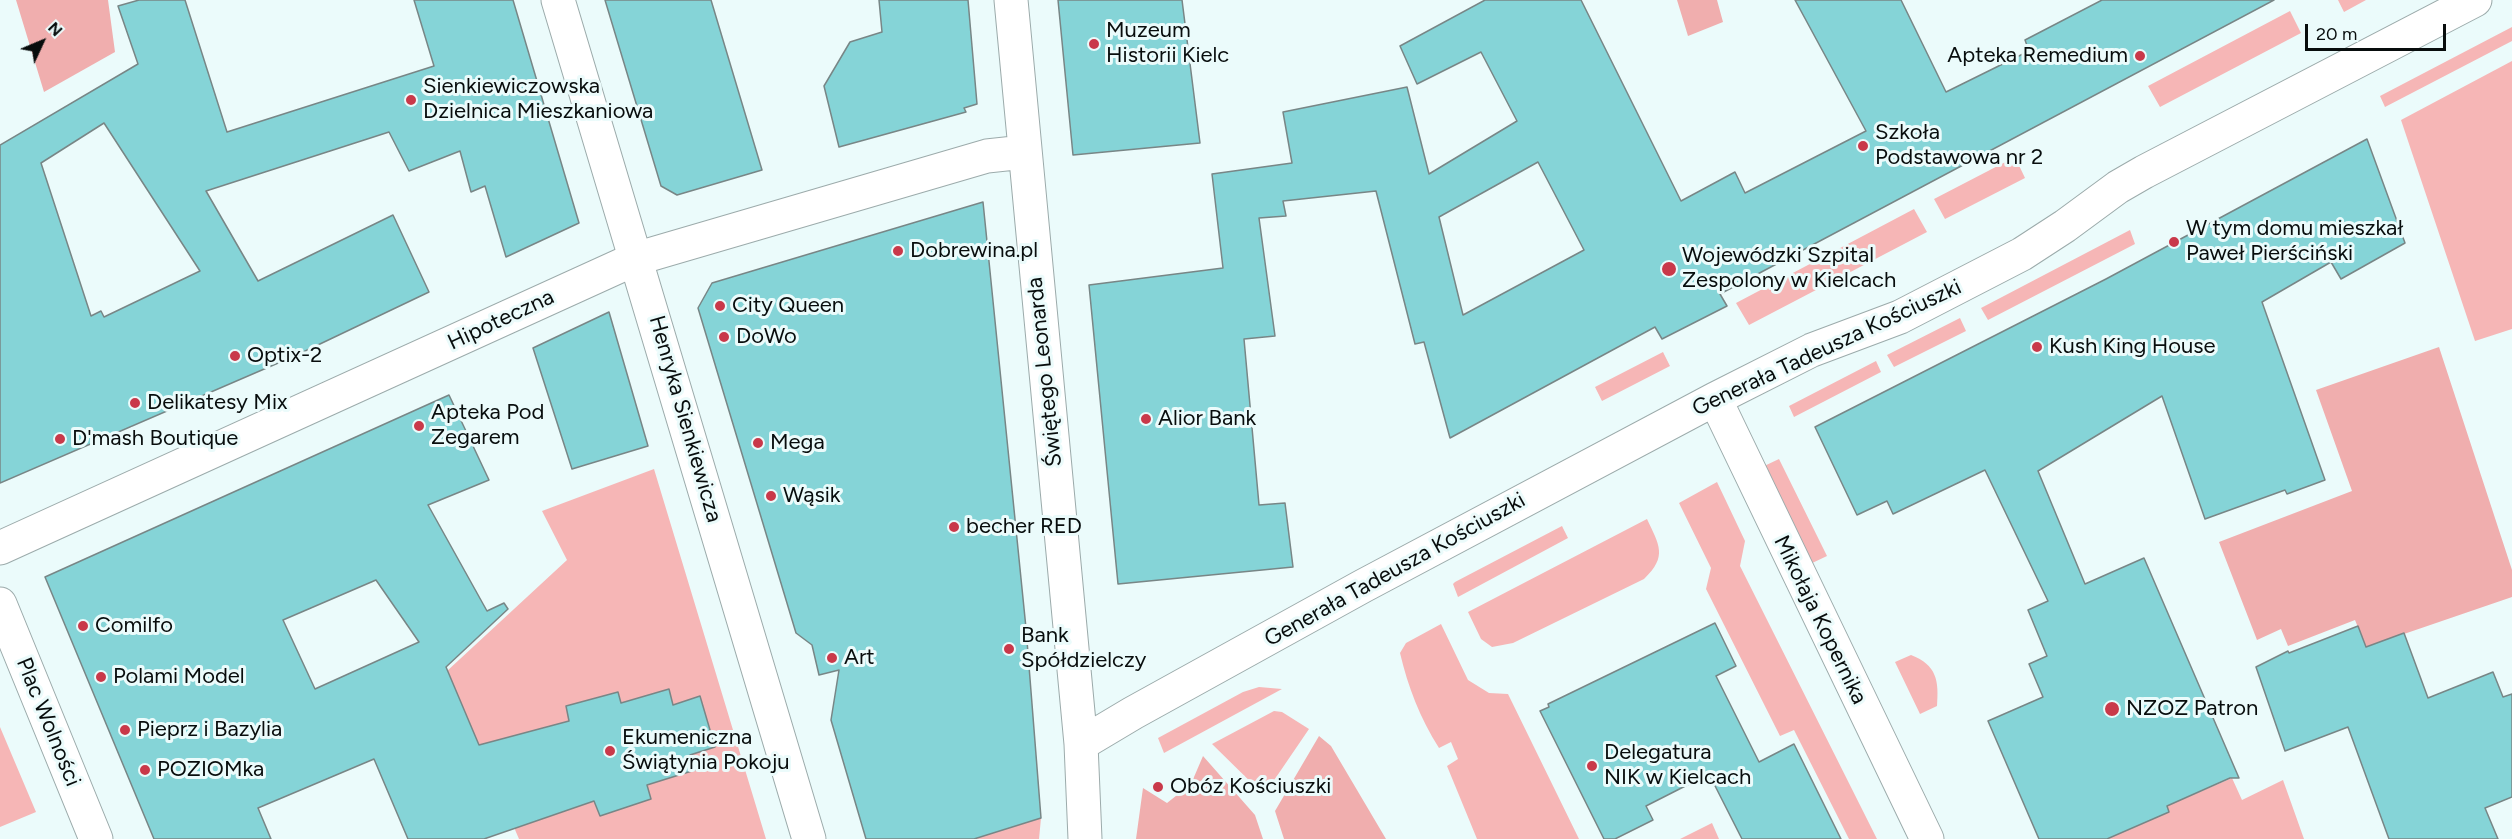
<!DOCTYPE html>
<html>
<head>
<meta charset="utf-8">
<style>
  body { margin:0 }
  #map { position:relative; width:2512px; height:839px; overflow:hidden; background:#ebfbfb; font-family:Figtree,sans-serif }
  canvas { display:block }
  .north { position:absolute; left:12px; top:12px; width:60px; height:60px; -webkit-text-stroke:4px #ebfbfb; paint-order:stroke; rotate:46deg; font-size:16px; font-weight:700; line-height:24px; text-align:center; color:#080d0d }
  .north::after { content:''; display:block; margin:auto; width:21px; height:27px; background:#080d0d; clip-path:polygon(50% 0,100% 100%,50% 72%,0 100%) }
  .scale { position:absolute; left:2305px; top:24px; width:141px; height:27px; box-sizing:border-box; border:3px solid #080d0d; border-top:0; padding-left:8px; font-size:18px; line-height:21px; white-space:nowrap; color:#080d0d; -webkit-text-stroke:4px #ebfbfb; paint-order:stroke }
</style>
</head>
<body>
<div id="map">
<canvas width="2512" height="839"></canvas>
<div class="north">N</div>
<div class="scale">20 m</div>
</div>
<script>
const g = document.querySelector('canvas').getContext('2d');
g.lineJoin = 'round';
function fill(path, color) {
  g.fillStyle = color;
  g.fill(path, 'evenodd');
}
function strokePath(path, color, width, dash) {
  g.strokeStyle = color;
  g.lineWidth = width;
  g.lineCap = dash ? 'butt' : 'round';
  g.setLineDash(dash || []);
  g.stroke(path);
}
function drawText(font, color, halo, rows, align = 'center') {
  g.font = font + ' Figtree,sans-serif';
  g.lineWidth = 6;
  g.setLineDash([]);
  g.textBaseline = 'middle';
  g.strokeStyle = halo;
  g.fillStyle = color;
  for (const [text, x, y, turn = 0] of rows) {
    g.save();
    g.translate(x, y);
    g.rotate((+turn || 0) * Math.PI / 180);
    g.textAlign = isNaN(turn) ? turn : align;
    if (halo) g.strokeText(text, 0, 0);
    g.fillText(text, 0, 0);
    g.restore();
  }
}
const green = new Path2D(`
  M2338 0H2366L2344 12Z
  M2290 11 2301 33 2160 107 2148 86Z
  M2512 27V41L2385 107 2380 96Z
  M2512 61V329L2475 341 2401 120Z
  M2015 157 2025 178 1945 219 1934 199Z
  M1914 209 1927 232 1749 325 1736 303Z
  M2130 230 2135 244 1988 320 1981 308Z
  M1960 318 1966 331 1894 367 1887 355Z
  M1663 352 1670 366 1602 401 1595 387Z
  M1876 361 1881 372 1794 417 1789 406Z
  M1779 459 1827 556 1808 565 1760 468Z
  M654 469 766 839H519L447 671 567 560 542 511Z
  M1717 482 1745 541 1740 566 1877 839H1849L1794 730 1780 736 1706 589 1711 568 1679 503Z
  M1647 519C1659 545 1668 556 1644 579L1513 643 1492 647 1481 639 1468 612Z
  M1562 526 1568 538 1458 597 1453 584 1455 582Z
  M1441 624 1468 680 1489 693 1508 694 1579 839H1477L1447 766 1458 759 1451 742 1439 748C1420 718 1408 687 1400 653L1406 643Z
  M1911 655C1937 665 1939 681 1937 706L1920 714 1895 662Z
  M1259 687 1282 689 1164 753 1158 738 1243 692Z
  M1274 711 1282 712 1309 729 1264 795 1212 744Z
  M0 727 36 812 0 827Z
  M2232 778 2242 800 2283 780 2304 839H2107L2169 812 2167 806Z
  M1041 818 1039 839H974Z
  M1712 823 1719 839H1680Z`);
const forest = new Path2D(`
  M16 0H108L115 52 44 92Z
  M1677 0H1717L1723 22 1688 36Z
  M2439 347 2512 570V597L2366 647 2355 620 2288 646 2281 629 2257 640 2219 542 2352 491 2316 390Z
  M1319 736 1331 746 1386 839H1284L1275 811Z
  M1203 756 1255 815 1263 839H1136L1143 788 1167 803 1191 784Z`);
const building = new Path2D(`
  M139 0H185L227 132 434 66 414 0H513L579 223 506 257 485 186 471 192 460 151 409 171 389 132 206 191 258 281 393 215 429 292 299 354 0 483V145L138 64 118 6ZM104 123 200 271 104 317 101 311 91 316 41 163Z
  M605 0H711L762 170 677 195 661 186Z
  M879 0H968L977 104 964 108 966 112 839 147 824 86 850 42 882 32Z
  M1058 0H1182L1200 143 1073 155Z
  M1485 0H1581L1681 201 1735 172 1745 193 1866 131 1795 0H1901L1946 92 2029 51 2025 40 2102 0H2274L1720 294 1727 306 1662 339 1655 327 1450 438 1424 342 1415 344 1376 191 1283 201 1286 216 1259 218 1275 336 1244 339 1259 505 1285 503 1293 567 1118 584 1089 285 1223 268 1212 174 1292 163 1283 112 1407 87 1429 174 1517 121 1481 52 1417 84 1400 46ZM1538 162 1584 250 1463 315 1439 217Z
  M2367 139 2405 243 2341 279 2331 262 2262 302 2325 480 2287 494 2285 490 2205 519 2162 396 2038 471 2085 584 2144 558 2239 778H2230L2167 806 2169 812 2107 839H2039L1988 721 2043 697 2029 664 2047 656 2028 610 2048 601 1985 470 1893 514 1887 501 1857 515 1815 427 2106 279Z
  M983 202 1026 628 1041 818 974 839H866L831 720 839 670 819 675 812 645 796 633 698 308 712 283Z
  M609 312 648 446 572 469 533 348Z
  M449 395 489 480 428 505 487 611 504 603 508 609 446 667 479 745 569 721 566 706 618 692 621 703 669 689 673 705 700 696 715 747 690 755 695 770 647 785 651 799 600 816 594 801 484 839H408L374 759 258 808 271 839H154L45 577ZM376 580 419 642 315 689 283 620Z
  M1715 623 1736 666 1716 676 1759 762 1794 744 1841 839H1742L1709 774 1646 806 1653 820 1615 839H1604L1540 711 1549 707 1548 704Z
  M2358 626 2366 647 2404 633 2428 698 2493 672 2503 697 2512 694V797L2485 808 2498 839H2389L2348 727 2285 751 2256 667 2288 651 2289 653Z`);
const pedestrian = new Path2D(`
  M558 0 809 839`);
const minor = new Path2D(`
  M1011 0 1081 744 1085 839
  M1715 399 1927 839
  M0 548 635 259 987 156 1024 152
  M0 604 96 839
  M1081 744 1133 713 1363 586 1715 399 1812 350 1900 317 2022 254 2065 226 2118 187 2144 172 2475 0`);
const markers = [
  [1094,44,6,"#c9394a"],
  [2140,56,6,"#c9394a"],
  [411,100,6,"#c9394a"],
  [1863,146,6,"#c9394a"],
  [2174,242,6,"#c9394a"],
  [898,251,6,"#c9394a"],
  [1669,269,8,"#c9394a"],
  [720,306,6,"#c9394a"],
  [724,337,6,"#c9394a"],
  [2037,347,6,"#c9394a"],
  [235,356,6,"#c9394a"],
  [135,403,6,"#c9394a"],
  [1146,419,6,"#c9394a"],
  [419,426,6,"#c9394a"],
  [60,439,6,"#c9394a"],
  [758,443,6,"#c9394a"],
  [771,496,6,"#c9394a"],
  [954,527,6,"#c9394a"],
  [83,626,6,"#c9394a"],
  [1009,649,6,"#c9394a"],
  [832,658,6,"#c9394a"],
  [101,677,6,"#c9394a"],
  [2112,709,8,"#c9394a"],
  [125,730,6,"#c9394a"],
  [610,751,6,"#c9394a"],
  [1592,766,6,"#c9394a"],
  [145,770,6,"#c9394a"],
  [1158,787,6,"#c9394a"]
];
const poiNames = [
  ["Muzeum",1106,31],
  ["Historii Kielc",1106,56],
  ["Apteka Remedium",2128,56,"right"],
  ["Sienkiewiczowska",423,87],
  ["Dzielnica Mieszkaniowa",423,112],
  ["Szkoła",1875,133],
  ["Podstawowa nr 2",1875,158],
  ["W tym domu mieszkał",2186,229],
  ["Paweł Pierściński",2186,254],
  ["Dobrewina.pl",910,251],
  ["Wojewódzki Szpital",1682,256],
  ["Zespolony w Kielcach",1682,281],
  ["City Queen",732,306],
  ["DoWo",736,337],
  ["Kush King House",2049,347],
  ["Optix-2",247,356],
  ["Delikatesy Mix",147,403],
  ["Apteka Pod",431,413],
  ["Zegarem",431,438],
  ["Alior Bank",1158,419],
  ["D'mash Boutique",72,439],
  ["Mega",770,443],
  ["Wąsik",783,496],
  ["becher RED",966,527],
  ["Comilfo",95,626],
  ["Bank",1021,636],
  ["Spółdzielczy",1021,661],
  ["Art",844,658],
  ["Polami Model",113,677],
  ["NZOZ Patron",2126,709],
  ["Pieprz i Bazylia",137,730],
  ["Ekumeniczna",622,738],
  ["Świątynia Pokoju",622,763],
  ["Delegatura",1604,753],
  ["NIK w Kielcach",1604,778],
  ["POZIOMka",157,770],
  ["Obóz Kościuszki",1170,787]
];
const streetNames = [
  ["Hipoteczna",501,320,-25],
  ["Generała Tadeusza Kościuszki",1827,348,-25],
  ["Świętego Leonarda",1045,372,-96],
  ["Henryka Sienkiewicza",685,419,74],
  ["Generała Tadeusza Kościuszki",1395,570,-29],
  ["Mikołaja Kopernika",1820,620,64],
  ["Plac Wolności",48,722,68]
];
fill(green, '#f6b6b6');
fill(forest, '#f0aeae');
fill(building, '#85d4d7');
strokePath(building, '#788686', 1.5);
strokePath(pedestrian, '#9cabab', 35);
strokePath(minor, '#9cabab', 35);
strokePath(pedestrian, '#fff', 33);
strokePath(minor, '#fff', 33);
for (const [x, y, r, color] of markers) {
  const dot = new Path2D();
  dot.arc(x, y, r, 0, 2 * Math.PI);
  g.fillStyle = color;
  g.fill(dot);
  strokePath(dot, '#ebfbfb', 2);
}
drawText('22px', '#080d0d', '#ebfbfb', poiNames, 'left');
drawText('22px', '#080d0d', '#ebfbfb', streetNames);
</script>
</body>
</html>
